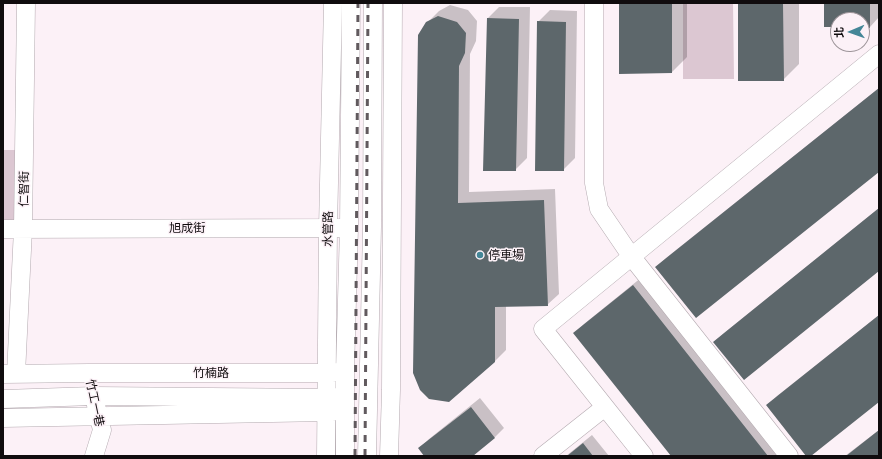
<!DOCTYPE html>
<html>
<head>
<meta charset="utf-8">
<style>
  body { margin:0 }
  #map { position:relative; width:882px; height:459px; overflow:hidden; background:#fcf1f7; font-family:"Exo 2","Noto Sans TC",sans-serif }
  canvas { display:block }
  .frame { position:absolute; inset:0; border:4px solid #100c0e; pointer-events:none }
  .north { position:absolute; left:830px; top:12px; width:40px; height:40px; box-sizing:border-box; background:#fcf1f7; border:1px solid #9e959a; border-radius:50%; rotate:268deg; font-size:11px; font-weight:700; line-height:16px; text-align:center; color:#100c0e }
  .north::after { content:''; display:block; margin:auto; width:14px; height:18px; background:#448697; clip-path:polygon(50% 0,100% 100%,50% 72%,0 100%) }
</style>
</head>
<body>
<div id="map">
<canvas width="882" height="459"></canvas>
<div class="frame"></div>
<div class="north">北</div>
</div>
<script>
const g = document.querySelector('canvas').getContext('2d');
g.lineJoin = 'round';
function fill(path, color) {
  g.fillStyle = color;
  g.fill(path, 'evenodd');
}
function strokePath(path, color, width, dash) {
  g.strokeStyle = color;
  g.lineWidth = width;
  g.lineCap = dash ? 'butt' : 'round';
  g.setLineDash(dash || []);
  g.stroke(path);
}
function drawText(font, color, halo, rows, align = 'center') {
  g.font = font + ' "Exo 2","Noto Sans TC",sans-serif';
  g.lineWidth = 3;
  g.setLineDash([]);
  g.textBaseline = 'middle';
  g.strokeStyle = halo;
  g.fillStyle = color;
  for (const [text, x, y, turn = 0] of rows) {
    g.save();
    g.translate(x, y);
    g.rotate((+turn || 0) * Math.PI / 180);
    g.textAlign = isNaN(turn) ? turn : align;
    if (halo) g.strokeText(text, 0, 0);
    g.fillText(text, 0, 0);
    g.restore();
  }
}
const green = new Path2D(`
  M683 3H733L734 79H683Z
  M3 150H18L19 224H3Z`);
const shadow = new Path2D(`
  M620 3H687V57L672 72Z
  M739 3H799V64L783 80Z
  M825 3H879V17L870 27H862V20H838V26Z
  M450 5 468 10 477 21 476 41 470 54 469 192 555 189 559 294 547 305 506 306V350L494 362 449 400 427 23 439 11Z
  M499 7H530L527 158 515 170 488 18Z
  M550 10 577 11 575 158 563 170 538 22Z
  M879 88V170L656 267 666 258Z
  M879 208V270L714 342 724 333Z
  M642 277 784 456H672L575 333 584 324Z
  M879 315V401L809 456H808L768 405 777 396Z
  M480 398 504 428 495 437 471 456H426L420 448 429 439Z
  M879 430V456H845Z
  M592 435 609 456H566Z`);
const building = new Path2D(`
  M619 3H672V73L619 74Z
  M738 3H783L784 81H738Z
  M824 3H870V28H862V20H838V27H824Z
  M438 16 457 22 466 33 465 53 459 66 458 203 544 200 548 306 495 307V362L449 402 429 399 420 390 413 373 418 35 426 22Z
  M487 18 519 19 516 171H483Z
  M537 21 566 22 564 171H535Z
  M879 88V172L696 318 655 267Z
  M879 208V271L744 380 713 342Z
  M633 285 768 456H671L573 333Z
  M879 315V402L811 456H806L766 405Z
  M471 407 495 438 473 456H424L418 448Z
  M879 430V456H846Z
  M583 443 593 456H567Z`);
const minor = new Path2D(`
  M594 3V183L599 209 631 256 789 456
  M3 229 340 228
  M3 374 89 373H326L338 372
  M16 374 23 229 26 3
  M3 399 94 396 326 398 338 397
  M3 418 326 412 338 411
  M94 456 102 430 96 405
  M326 456 328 228 333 3
  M345 456V371L349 228 351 3
  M367 456 372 227 373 3
  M389 456 391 390 393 3
  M543 456 605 407
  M644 456 543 329 879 54`);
const rail = new Path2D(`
  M355 456 358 3
  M365 456 368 3`);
const markers = [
  [480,255,4,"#448697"]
];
const streetNames = [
  ["仁智街",24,189,-89],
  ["旭成街",187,228],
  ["水管路",328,229,-89],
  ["竹楠路",211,373],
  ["竹工一巷",95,403,78]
];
const poiNames = [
  ["停車場",488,255]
];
fill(green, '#dcc7d2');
fill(shadow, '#0003');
fill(building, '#5d676b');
strokePath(minor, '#b3a9af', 19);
strokePath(minor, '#fff', 18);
strokePath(rail, '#615a5e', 3, [7, 7]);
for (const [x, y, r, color] of markers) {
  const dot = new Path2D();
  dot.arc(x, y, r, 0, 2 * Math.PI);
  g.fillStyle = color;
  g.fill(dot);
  strokePath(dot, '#fcf1f7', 1.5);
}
drawText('12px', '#100c0e', '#fcf1f7', streetNames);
drawText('12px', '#100c0e', '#fcf1f7', poiNames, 'left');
</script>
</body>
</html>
